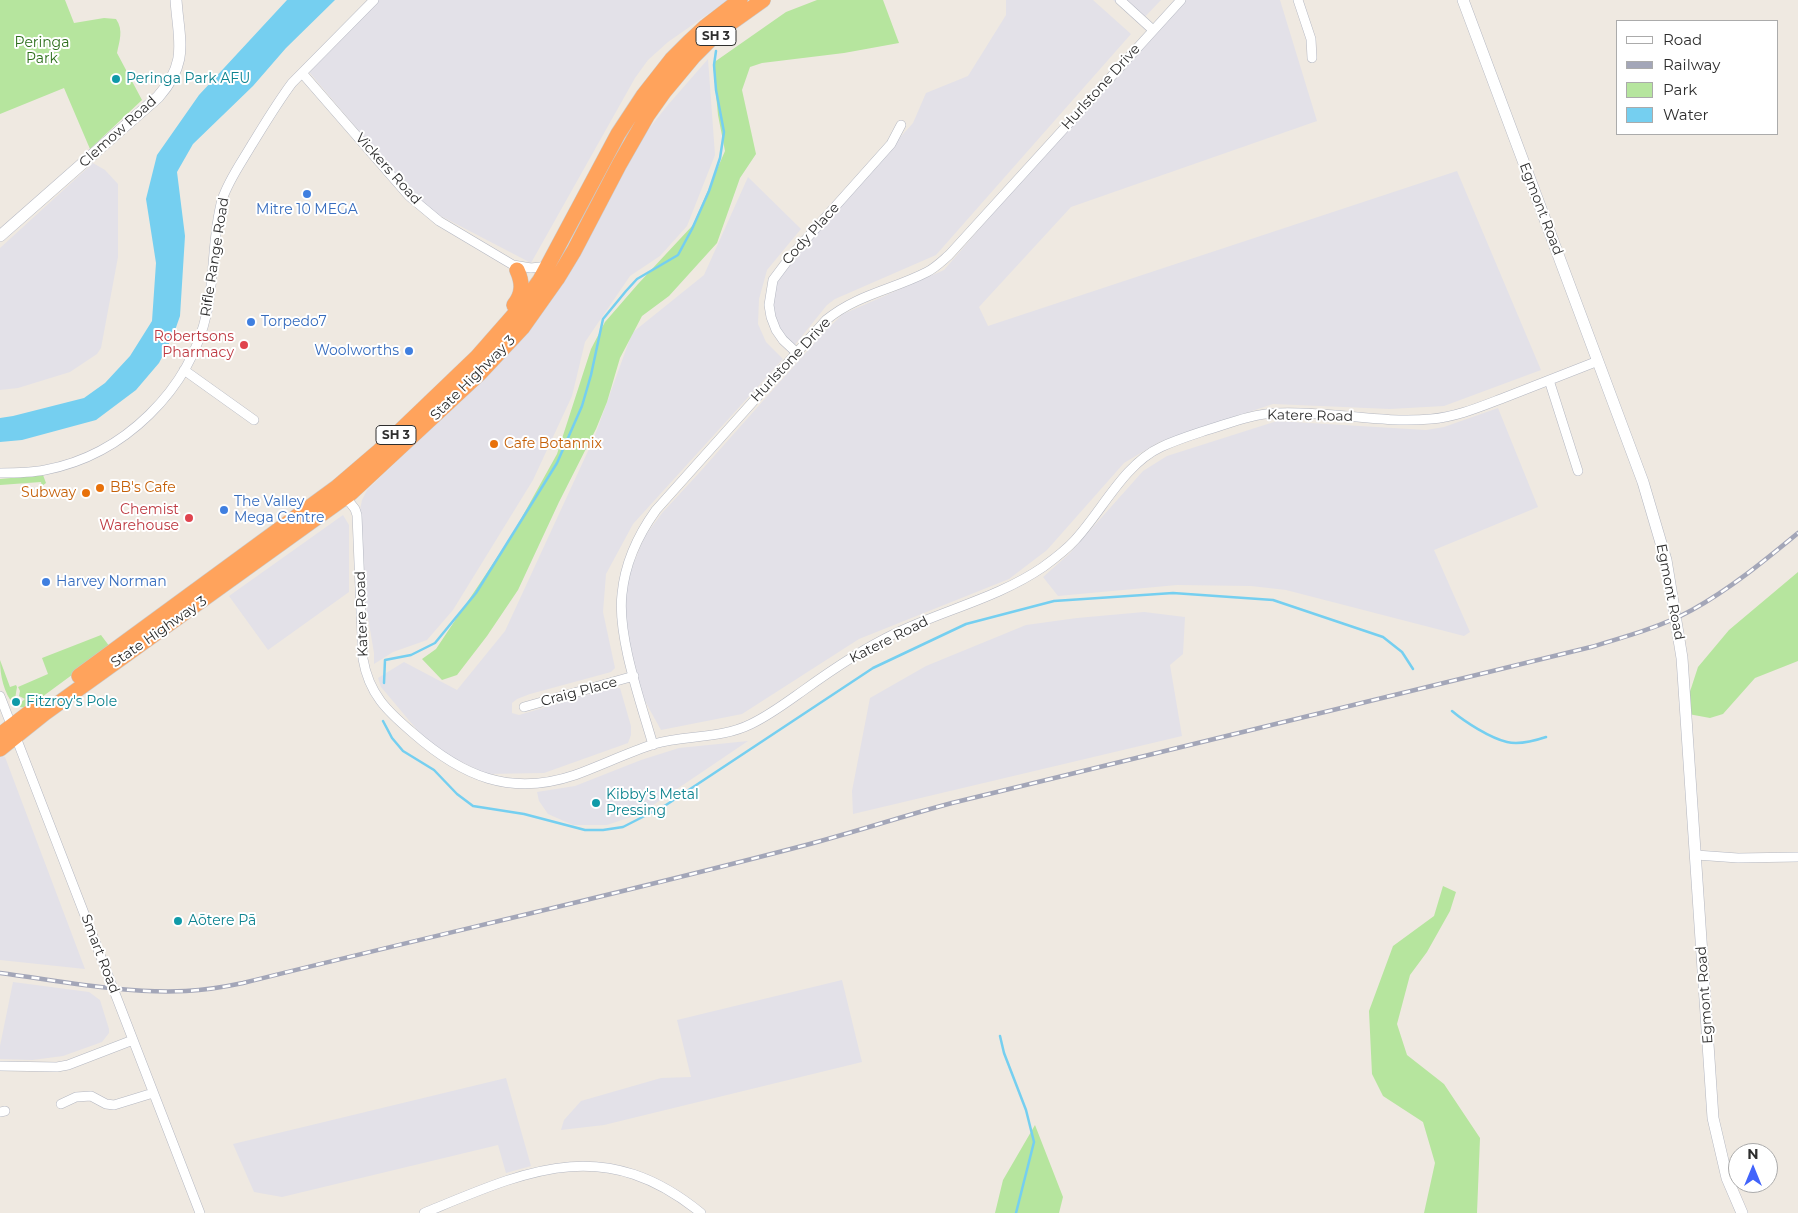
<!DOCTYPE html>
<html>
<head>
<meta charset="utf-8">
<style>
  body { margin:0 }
  #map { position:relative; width:1798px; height:1213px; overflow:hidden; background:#efe9e1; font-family:Montserrat,sans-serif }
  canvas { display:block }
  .legend { position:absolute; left:1616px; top:20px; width:162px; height:115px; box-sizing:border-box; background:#fff; border:1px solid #ababab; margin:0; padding:6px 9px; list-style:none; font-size:15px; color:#2e2e2e }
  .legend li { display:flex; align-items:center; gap:10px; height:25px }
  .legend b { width:25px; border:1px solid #ababab }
  .north { position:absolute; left:1728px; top:1143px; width:50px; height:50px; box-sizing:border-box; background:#fff; border:1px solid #ababab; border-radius:50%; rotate:0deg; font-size:14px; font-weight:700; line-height:20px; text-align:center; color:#2e2e2e }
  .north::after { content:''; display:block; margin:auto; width:18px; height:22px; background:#4264fb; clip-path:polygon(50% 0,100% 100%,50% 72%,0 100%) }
</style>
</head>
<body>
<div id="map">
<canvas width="1798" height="1213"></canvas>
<ul class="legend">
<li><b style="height:6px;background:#fff"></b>Road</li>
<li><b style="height:6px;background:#a3a6b8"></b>Railway</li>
<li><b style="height:14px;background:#b6e59e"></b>Park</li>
<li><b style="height:14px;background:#75cff0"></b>Water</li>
</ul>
<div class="north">N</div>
</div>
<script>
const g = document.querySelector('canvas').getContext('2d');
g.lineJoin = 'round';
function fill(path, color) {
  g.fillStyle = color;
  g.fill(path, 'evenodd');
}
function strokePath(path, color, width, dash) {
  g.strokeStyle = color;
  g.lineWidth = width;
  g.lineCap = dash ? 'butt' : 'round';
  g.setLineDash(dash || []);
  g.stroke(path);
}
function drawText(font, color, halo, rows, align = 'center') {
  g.font = font + ' Montserrat,sans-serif';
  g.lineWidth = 4;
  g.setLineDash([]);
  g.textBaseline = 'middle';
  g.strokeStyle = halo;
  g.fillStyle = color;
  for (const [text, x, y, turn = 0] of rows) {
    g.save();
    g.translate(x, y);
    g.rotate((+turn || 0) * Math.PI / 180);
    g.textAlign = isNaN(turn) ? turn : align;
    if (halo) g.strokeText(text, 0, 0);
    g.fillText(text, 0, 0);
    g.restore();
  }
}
const industrial = new Path2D(`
  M378 0H728L668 42 648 60 635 78 531 263 435 213 412 194 310 73 308 66Z
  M1006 0H1093L1131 34 936 255 835 299 827 305 794 346 781 333 775 318 770 298 782 268 913 123 926 93 968 76 1006 15Z
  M1113 0H1161L1139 23Z
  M1182 0H1280L1317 121 1071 207 979 307 988 326 1457 171 1541 370 1444 406 1390 409 1273 404 1159 442 1124 463 1047 550 1009 579 859 639 742 714 661 730 641 694 629 661 622 591 645 536 662 513 699 473 825 331 843 314 944 270 1170 8Z
  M708 59 715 155 687 226 660 256 630 276 585 342 572 396 533 480 453 610 427 640 393 652 374 664V653L364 594 359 514 362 500 367 490 483 378 640 140 667 106Z
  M93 163 105 170 118 184V257L101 348 97 354 70 372 18 388 0 390V248Z
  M748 177 801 229 767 270 759 299 758 324 766 342 783 359 633 524 606 574 603 612 615 668 611 672 530 694 517 699 512 703V713L519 715 614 687 620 688 631 726V735L628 743 544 773 486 774 448 755 423 737 381 687 378 678 404 662 457 690 505 631 594 438 632 333 704 275Z
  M1498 408 1538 507 1434 550 1470 632 1464 636 1286 590 1251 586 1177 585 1058 596 1043 577 1069 554 1143 471 1167 456 1277 421 1426 430 1444 427Z
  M343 515 349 525V592L268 650 229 596Z
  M1144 612 1185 617 1183 654 1170 665 1182 736 853 814 852 791 870 698 926 666 1026 625 1077 618Z
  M748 741 640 814 607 825H573L548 814 539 801 537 792 575 786 641 760 679 748Z
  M0 756 5 757 85 969 0 960Z
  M842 980 862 1062 604 1125 561 1130 564 1120 581 1101 661 1078 691 1077 677 1020Z
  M13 982 89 992 100 1000 109 1029V1033L102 1042 63 1056 32 1060 0 1059V1046Z
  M506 1078 531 1166 506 1173 498 1145 282 1197 254 1192 233 1144Z`);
const green = new Path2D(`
  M0 0H65L74 23 104 18 116 19C124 30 119 42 117 53L142 100 90 149 64 88 0 114Z
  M817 0H883L899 43 844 53 762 63 750 67 742 90 756 154 740 178 717 243 669 296 642 316 620 358 607 402 596 429 559 502 518 590 487 636 457 675 442 680 422 659 436 649 512 535 557 454 591 349 605 322 638 284 693 225 725 151 718 115 713 63 786 12Z
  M43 475 46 483 42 486 41 482 0 485V479Z
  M1798 572V661L1755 678 1723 714 1710 718 1683 713 1698 667 1729 630Z
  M101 635 110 647 27 708 20 707 19 704 25 699 19 696 20 691 18 687 48 674 42 658Z
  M0 660 10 687 16 685 17 687 14 705C4 693 0 676 0 660Z
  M1443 886 1456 892 1450 911 1427 952 1410 975 1397 1024 1407 1055 1444 1084 1480 1138 1477 1213H1424L1435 1163 1423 1122 1383 1096 1372 1074 1369 1011 1393 946 1434 916Z
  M1035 1125 1063 1197 1059 1213H995L1003 1180Z`);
const water = new Path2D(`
  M287 0H335L286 48 253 86 193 144 177 172 185 236 180 316 173 336 159 363 136 390 96 420 22 440 0 442V418L13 416 84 398 105 383 130 356 152 321 156 263 146 199 157 155 199 95Z`);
const stream = new Path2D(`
  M384 683 385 660 411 655 435 643 476 593 557 463 582 406 591 375 603 319 626 291 637 279 678 255 692 229 709 191 720 158 724 132 716 90 714 65 716 51
  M1452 711C1465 722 1490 738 1507 742 1519 745 1534 741 1546 737
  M383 721 392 738 403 751 434 770 457 794 473 806 524 814 585 830H603L623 827 666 805 873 668 966 624 1054 601 1173 593 1273 600 1383 637 1402 652 1413 669
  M1000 1036 1004 1053 1026 1110 1034 1142 1016 1213`);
const street = new Path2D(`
  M1120 0 1153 30
  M1298 0 1311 39 1312 58
  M302 73 409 196 439 221 513 265 531 268 549 266
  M797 353 783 340 776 330 771 317 769 305 773 280 791 256 891 144 901 125
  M184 370 254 420
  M1549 380 1578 471
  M0 473C15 473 30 473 45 470 124 455 190 390 207 312 215 275 212 236 222 200 228 181 241 163 251 146 264 125 277 103 292 83L374 0
  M344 495 355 509 357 515 363 659C369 694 387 711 413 733 462 776 510 797 575 775 602 765 627 753 654 744 686 735 721 739 751 724 770 715 787 702 804 690 833 669 863 649 894 634 943 610 998 598 1043 567 1054 559 1066 550 1075 540 1102 511 1124 464 1161 447 1176 440 1192 435 1207 430 1230 423 1252 414 1276 413 1328 410 1380 424 1431 419 1457 417 1482 406 1506 397 1536 385 1567 373 1598 361
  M0 696 200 1213
  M524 707 634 676
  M653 745C641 703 617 636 622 594 625 563 638 535 656 510L826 320C858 294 892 290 927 272 935 268 942 261 949 255L1181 0
  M1696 855 1738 858 1798 857
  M0 1066 57 1067 68 1065 133 1040
  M61 1104 76 1097 91 1096 106 1104 114 1105 153 1093
  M0 1112 5 1111
  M424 1213C526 1171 603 1133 701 1213`);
const secondary = new Path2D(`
  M1463 0 1643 482 1666 560 1682 658 1713 1118 1727 1178 1742 1213
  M0 236 158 97C189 62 179 42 176 0`);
const highway = new Path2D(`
  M514 305C523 294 523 283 517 270
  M79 676 337 487 379 451 477 357 520 308 540 280 618 134 643 96 672 59 690 41 705 27 740 0
  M0 735 38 706
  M0 749 45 713 351 493 479 374 523 327 557 279 574 251 619 165 647 116 664 92 694 56 711 39 728 25 763 0`);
const rail = new Path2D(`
  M0 973C61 981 124 994 186 991 206 990 224 987 243 983 431 936 619 894 806 845 855 832 903 816 952 803L1591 647C1625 637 1661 627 1692 610 1730 589 1764 561 1798 533`);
const markers = [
  [116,79,5,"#0f9aa8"],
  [307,194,5,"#3f7fe0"],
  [251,322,5,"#3f7fe0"],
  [244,345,5,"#e0444e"],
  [409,351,5,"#3f7fe0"],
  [494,444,5,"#e8710a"],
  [100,488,5,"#e8710a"],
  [86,493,5,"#e8710a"],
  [224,510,5,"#3f7fe0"],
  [189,518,5,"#e0444e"],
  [46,582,5,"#3f7fe0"],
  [16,702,5,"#0f9aa8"],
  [596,803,5,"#0f9aa8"],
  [178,921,5,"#0f9aa8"]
];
const shields = [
  [716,36,40],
  [396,435,40]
];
const shieldNames = [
  ["SH 3",716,36],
  ["SH 3",396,435]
];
const parkNames = [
  ["Peringa",42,43],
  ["Park",42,59]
];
const cultureNames = [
  ["Peringa Park AFU",126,79],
  ["Fitzroy's Pole",26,702],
  ["Kibby's Metal",606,795],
  ["Pressing",606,811],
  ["Aōtere Pā",188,921]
];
const streetNames = [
  ["Hurlstone Drive",1101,87,-48],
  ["Clemow Road",118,132,-42],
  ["Vickers Road",388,169,48],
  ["Egmont Road",1541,209,69],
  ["Cody Place",811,234,-48],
  ["Rifle Range Road",215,257,-81],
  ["Hurlstone Drive",791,360,-47],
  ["State Highway 3",473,378,-45],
  ["Katere Road",1310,416,1],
  ["Egmont Road",1670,592,79],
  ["Katere Road",362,614,-92],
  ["State Highway 3",159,632,-35],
  ["Katere Road",889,640,-27],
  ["Craig Place",579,692,-15],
  ["Smart Road",100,954,69],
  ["Egmont Road",1705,995,-94]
];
const shopNames = [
  ["Mitre 10 MEGA",307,210,"center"],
  ["Torpedo7",261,322],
  ["Woolworths",399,351,"right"],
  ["The Valley",234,502],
  ["Mega Centre",234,518],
  ["Harvey Norman",56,582]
];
const healthNames = [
  ["Robertsons",234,337],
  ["Pharmacy",234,353],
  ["Chemist",179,510],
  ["Warehouse",179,526]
];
const foodNames = [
  ["Cafe Botannix",504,444],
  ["BB's Cafe",110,488],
  ["Subway",76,493,"right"]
];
fill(industrial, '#e3e1e8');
fill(green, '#b6e59e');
fill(water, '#75cff0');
strokePath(stream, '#75cff0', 2.5);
strokePath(street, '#b4b7c1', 10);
strokePath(secondary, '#b4b7c1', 12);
strokePath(highway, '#c9c9c9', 16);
strokePath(street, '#fff', 9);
strokePath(secondary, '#fff', 11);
strokePath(highway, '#ffa35c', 15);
strokePath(rail, '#a3a6b8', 4.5);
strokePath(rail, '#fff', 2.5, [8]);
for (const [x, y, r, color] of markers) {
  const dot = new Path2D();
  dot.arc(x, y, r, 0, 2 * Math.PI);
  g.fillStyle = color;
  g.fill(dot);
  strokePath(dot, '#fff', 2);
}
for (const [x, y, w] of shields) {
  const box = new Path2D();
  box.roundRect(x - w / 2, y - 9.5, w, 19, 4);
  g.fillStyle = '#fff';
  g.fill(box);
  strokePath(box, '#2e2e2e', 1);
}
drawText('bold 12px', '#2e2e2e', null, shieldNames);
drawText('14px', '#2c6e1b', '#fff', parkNames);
drawText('14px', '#0d838f', '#fff', cultureNames, 'left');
drawText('14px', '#2e2e2e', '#fff', streetNames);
drawText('14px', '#366cbe', '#fff', shopNames, 'left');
drawText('14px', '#be3a42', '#fff', healthNames, 'right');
drawText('14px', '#c56008', '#fff', foodNames, 'left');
</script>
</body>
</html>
